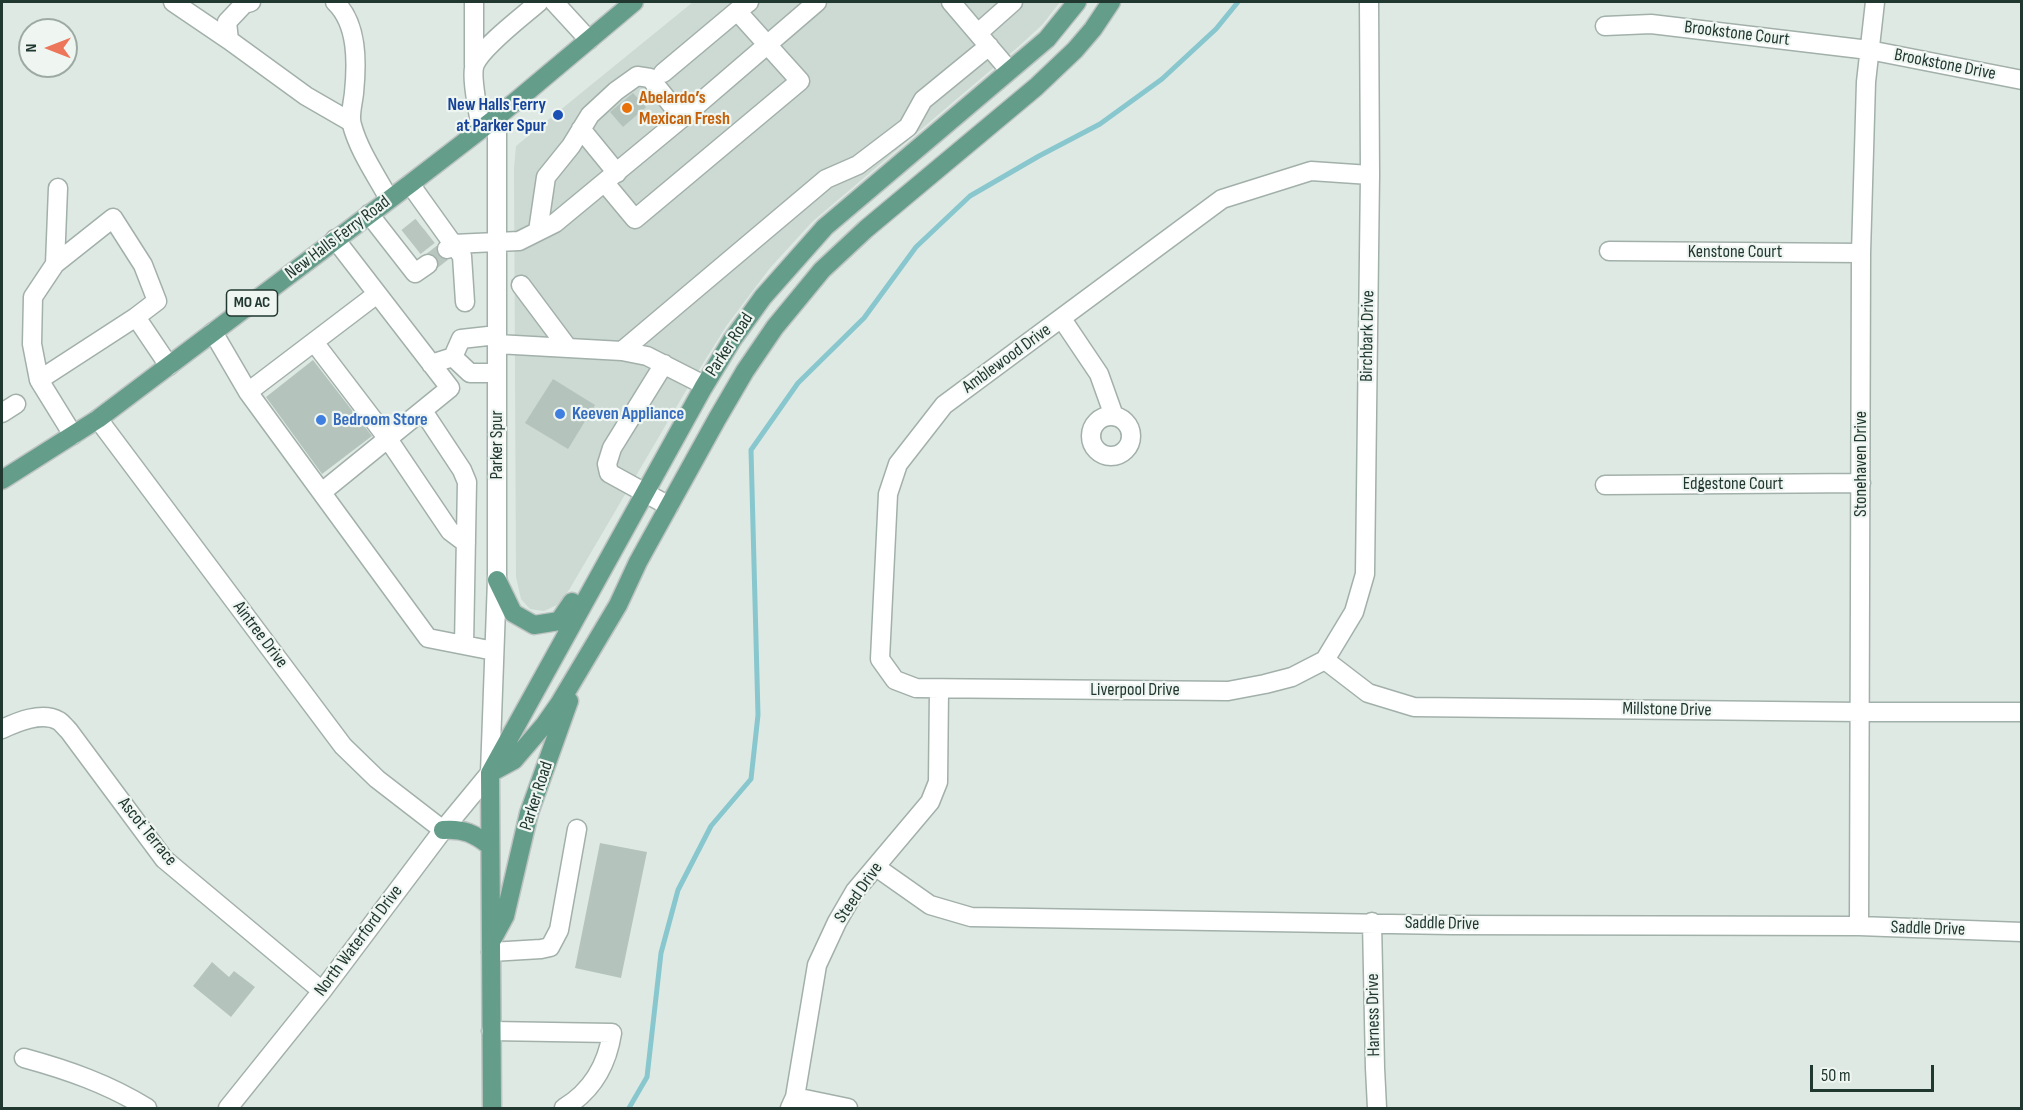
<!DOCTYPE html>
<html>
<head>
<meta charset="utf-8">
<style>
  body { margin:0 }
  #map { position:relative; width:2023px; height:1110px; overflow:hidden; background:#dfe9e4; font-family:"Sofia Sans Condensed",sans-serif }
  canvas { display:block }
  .frame { position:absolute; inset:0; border:3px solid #213830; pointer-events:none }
  .north { position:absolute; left:18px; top:18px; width:60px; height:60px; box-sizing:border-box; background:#eff6f2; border:2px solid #9daaa4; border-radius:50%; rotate:270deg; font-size:16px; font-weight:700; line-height:24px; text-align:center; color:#213830 }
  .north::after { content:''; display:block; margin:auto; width:21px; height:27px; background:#ec755a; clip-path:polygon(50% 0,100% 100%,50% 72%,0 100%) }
  .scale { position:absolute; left:1810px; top:1065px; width:124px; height:27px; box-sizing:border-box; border:3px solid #213830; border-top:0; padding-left:8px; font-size:18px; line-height:21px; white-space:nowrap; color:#213830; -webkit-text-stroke:4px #eff6f2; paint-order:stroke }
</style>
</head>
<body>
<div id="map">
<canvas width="2023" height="1110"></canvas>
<div class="frame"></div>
<div class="north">N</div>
<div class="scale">50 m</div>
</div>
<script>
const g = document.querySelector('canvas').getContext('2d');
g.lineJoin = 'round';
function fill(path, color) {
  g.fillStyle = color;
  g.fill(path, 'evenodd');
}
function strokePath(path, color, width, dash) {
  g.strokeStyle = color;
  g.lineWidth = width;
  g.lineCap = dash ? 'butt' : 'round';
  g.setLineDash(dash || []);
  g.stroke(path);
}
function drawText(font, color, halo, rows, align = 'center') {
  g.font = font + ' "Sofia Sans Condensed",sans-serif';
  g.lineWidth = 4.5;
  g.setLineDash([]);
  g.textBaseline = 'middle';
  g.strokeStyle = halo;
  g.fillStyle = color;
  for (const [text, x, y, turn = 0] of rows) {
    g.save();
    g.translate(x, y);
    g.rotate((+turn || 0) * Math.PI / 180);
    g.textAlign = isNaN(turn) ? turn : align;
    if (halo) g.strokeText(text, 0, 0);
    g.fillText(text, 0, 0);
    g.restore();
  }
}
const built = new Path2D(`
  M693 2H1060L1042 25 1018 47 812 222 770 268 727 325 684 394 569 590 557 605 544 611 530 609 521 599 516 577 514 169 516 146Z`);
const stream = new Path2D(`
  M629 1108 647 1077 661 953 678 890 711 826 751 779 758 715 751 450 798 383 864 318 916 247 970 196 1039 156 1100 124 1162 79 1216 29 1238 2`);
const building = new Path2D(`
  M633 93 646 107 623 127 610 112Z
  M313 360 372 436 322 474 266 397Z
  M553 379 595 405 568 449 525 423Z
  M600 843 647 852 621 978 575 968Z
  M212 962 229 977 234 971 255 987 231 1017 193 986Z`);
const minorTunnel = new Path2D(`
  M407 237 426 222
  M415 247 433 233
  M428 264 446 250`);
const minor = new Path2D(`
  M173 2 229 40
  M251 2 244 4 227 22 229 40 306 96 351 122
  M335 2C358 24 357 63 354 93 353 103 349 116 352 125 359 151 376 175 389 199
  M474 2V65
  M554 2 589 40
  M951 2 1009 70
  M1605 26 1651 24 1869 50 2022 80
  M978 33 1013 2
  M663 73 737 11
  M481 129C479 115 470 75 475 64 483 46 523 16 539 2
  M581 129 617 173
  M605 183 635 219 800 81 737 11 749 2
  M410 184 453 244 519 241 555 223 682 118 817 2
  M58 188 55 264 113 218 143 265 157 301 136 317
  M369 214 415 273 428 264
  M538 231 546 177 571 146 590 115 616 91 637 76 650 78 682 118
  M447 249 453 244 462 256 465 302
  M1609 251 1861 253
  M521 285 568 348
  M1062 319 1099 374 1114 416
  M213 332 248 392 428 638 494 651
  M314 342 388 439 450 531 466 543
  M497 344 622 351 826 179 858 165 908 127 923 100 989 46
  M622 351 647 356 704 385
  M453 357 470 373H497
  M431 364 453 357 461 339 497 335
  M664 364 612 448 607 464 609 473 669 506
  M39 380 32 344 33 297 55 264
  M248 392 377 294
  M423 411 462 470 467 482 464 645
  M2 413 16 404
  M1091 436a20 20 0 1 1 40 0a20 20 0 1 1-40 0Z
  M98 419 343 746 377 779 443 830
  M73 435 39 380 136 317 169 366
  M1605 485 1861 483
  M322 492 450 388 335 239
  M1325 660 1292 677 1265 684 1228 691 916 688 895 680 880 659 888 494 898 464 944 405 1222 199 1311 171 1370 175
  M1325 660 1368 693 1414 707 1860 712H2022
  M1325 660 1354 612 1365 574 1370 175 1369 2
  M2 729C17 722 42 711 59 721 62 723 66 728 69 731L164 859 322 991
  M876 867 930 905 971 917 1451 925 1859 926 2022 932
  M1372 922 1375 1068 1377 1108
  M1859 926 1861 253 1866 82 1875 2
  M491 952 541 949 550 947 559 930 577 829
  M491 1031 612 1033C607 1065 592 1091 564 1108
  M24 1058C68 1070 108 1084 147 1108
  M795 1097 848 1108
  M228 1108 322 991 443 830 490 773 497 580V117
  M790 1108 795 1097 817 965 837 922 855 891 930 802 938 782 939 690`);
const major = new Path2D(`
  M2 480 98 419 410 184 497 117 634 2
  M497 580 513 613 534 625 559 621 572 602
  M490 773 514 760 545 724 559 704 618 605 638 562 717 419 745 371 775 327 822 270 866 229 1036 87 1075 50 1093 29 1111 2
  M443 830C463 828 475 834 490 846
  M492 940 505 916 529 813 569 701
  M492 1108 490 773 703 388 732 340 763 297 825 227 1047 39 1077 2`);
const markers = [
  [627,108,6,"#e8710a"],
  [558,115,6,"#1a4fb4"],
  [560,414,6,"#3f7fe0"],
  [321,420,6,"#3f7fe0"]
];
const shields = [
  [252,303,51]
];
const shieldNames = [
  ["MO AC",252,303]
];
const streetNames = [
  ["Brookstone Court",1737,34,7],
  ["Brookstone Drive",1945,65,11],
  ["New Halls Ferry Road",338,238,-37],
  ["Kenstone Court",1735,252],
  ["Birchbark Drive",1368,336,-89],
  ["Parker Road",730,345,-57],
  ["Amblewood Drive",1007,359,-36],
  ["Parker Spur",497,445,-90],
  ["Stonehaven Drive",1861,464,-90],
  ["Edgestone Court",1733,484],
  ["Aintree Drive",260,635,53],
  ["Liverpool Drive",1135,690],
  ["Millstone Drive",1667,710,1],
  ["Parker Road",537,796,-72],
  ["Ascot Terrace",147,832,51],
  ["Steed Drive",859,893,-55],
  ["Saddle Drive",1442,924,1],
  ["Saddle Drive",1928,929,2],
  ["North Waterford Drive",359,941,-53],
  ["Harness Drive",1374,1015,-91]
];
const foodNames = [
  ["Abelardo’s",639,98],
  ["Mexican Fresh",639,119]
];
const transitNames = [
  ["New Halls Ferry",546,105],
  ["at Parker Spur",546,126]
];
const shopNames = [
  ["Keeven Appliance",572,414],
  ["Bedroom Store",333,420]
];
fill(built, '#cdd9d3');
strokePath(stream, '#88c7cd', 5);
fill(building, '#b4c4bd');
strokePath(minorTunnel, '#b9c6c0', 18, [18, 9]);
strokePath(minor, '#a2b0aa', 21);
strokePath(major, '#bcc3c1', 21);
strokePath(minor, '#fff', 18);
strokePath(major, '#659d8b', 18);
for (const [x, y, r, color] of markers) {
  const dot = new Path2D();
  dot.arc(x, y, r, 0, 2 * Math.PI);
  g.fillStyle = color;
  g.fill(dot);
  strokePath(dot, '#eff6f2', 2);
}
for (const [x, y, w] of shields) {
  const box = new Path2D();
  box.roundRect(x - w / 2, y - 13, w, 26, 4.5);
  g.fillStyle = '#eff6f2';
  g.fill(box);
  strokePath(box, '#213830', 1.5);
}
drawText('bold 16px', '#213830', null, shieldNames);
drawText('18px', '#213830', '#eff6f2', streetNames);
drawText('bold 18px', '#c56008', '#eff6f2', foodNames, 'left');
drawText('bold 18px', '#164399', '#eff6f2', transitNames, 'right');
drawText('bold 18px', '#366cbe', '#eff6f2', shopNames, 'left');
</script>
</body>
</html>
